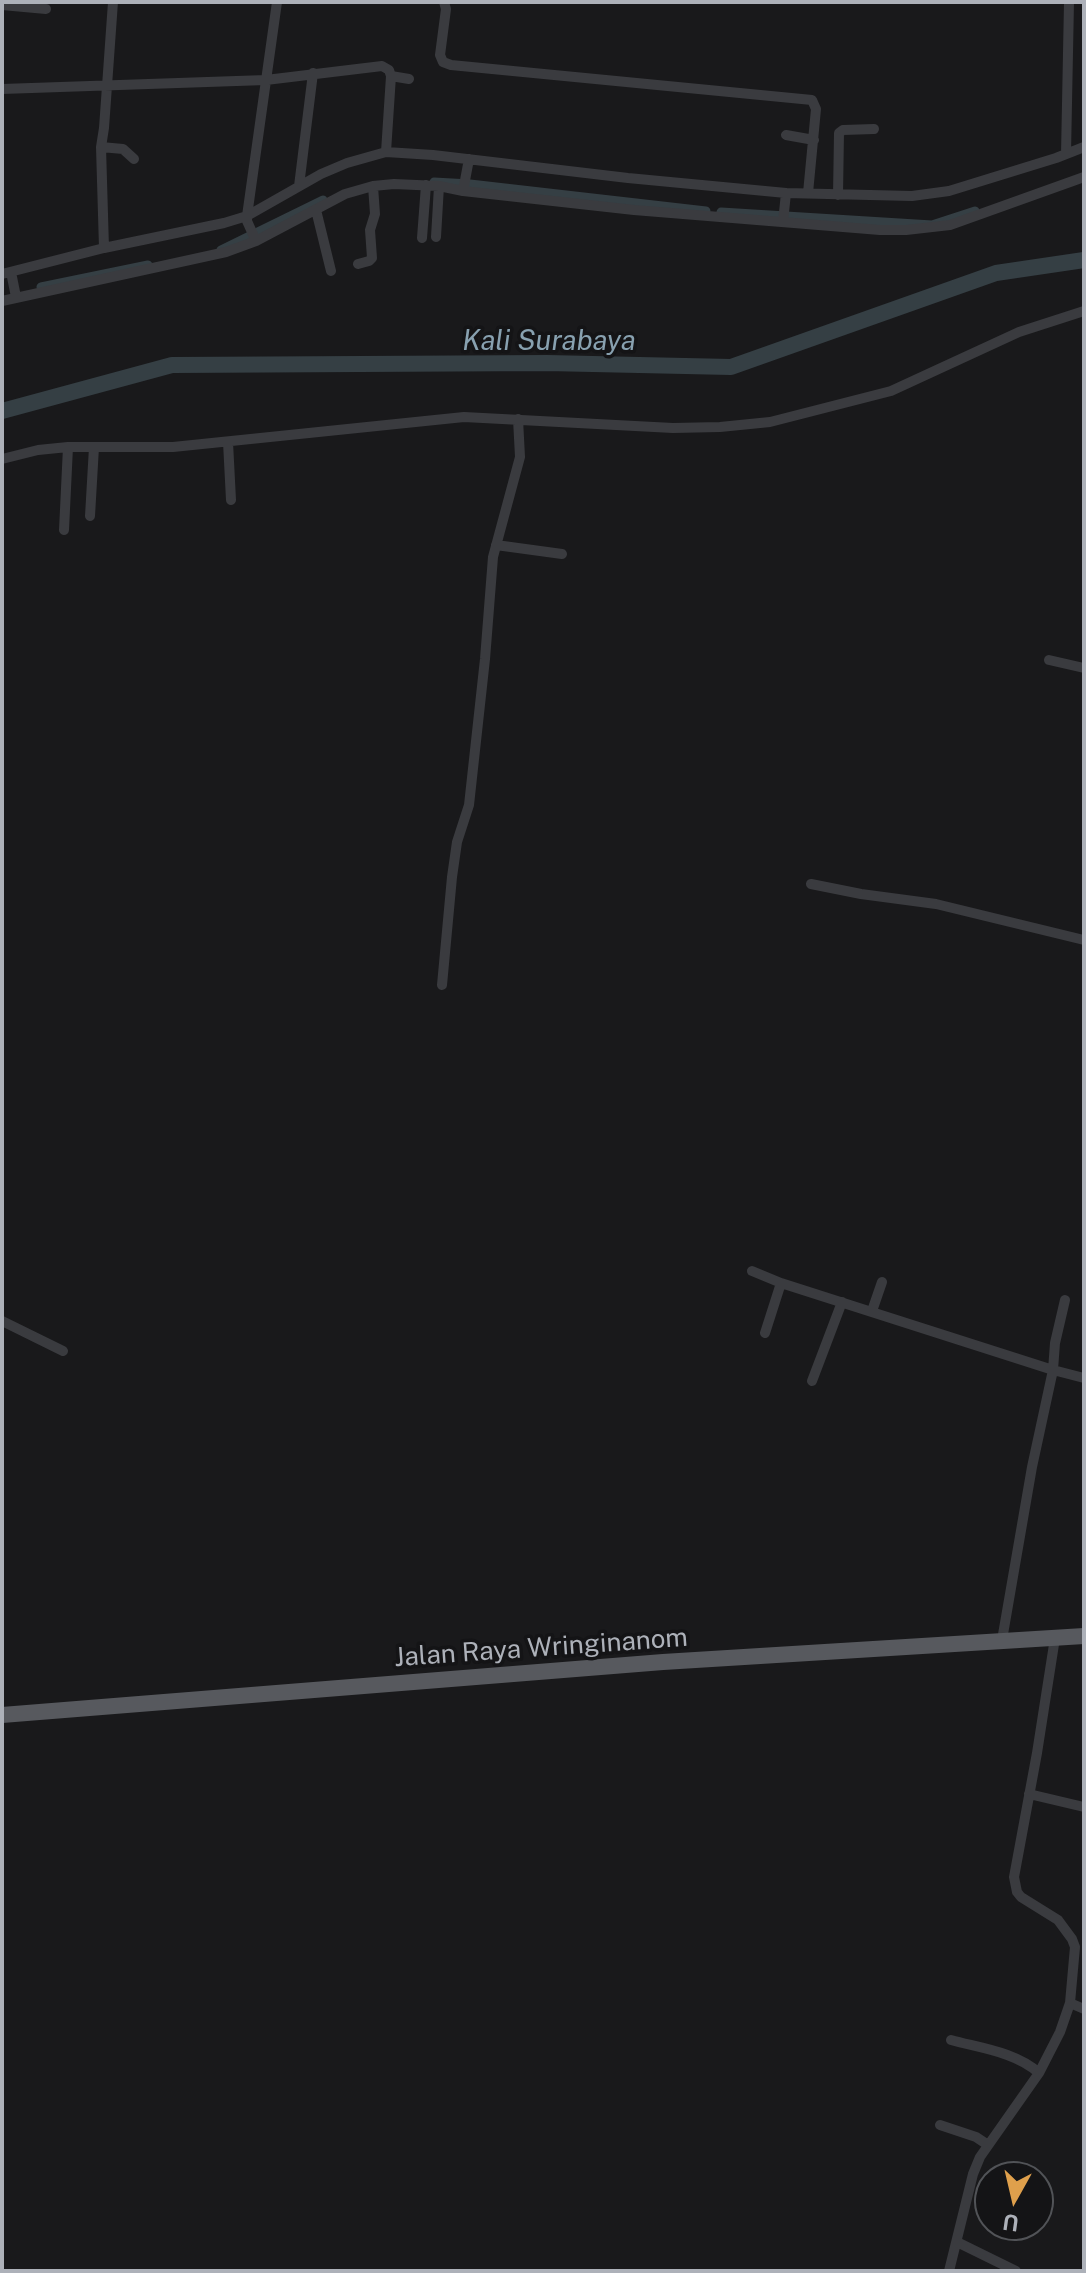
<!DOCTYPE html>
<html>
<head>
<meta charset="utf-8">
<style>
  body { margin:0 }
  #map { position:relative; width:1086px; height:2273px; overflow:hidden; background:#19191b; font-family:"Public Sans",sans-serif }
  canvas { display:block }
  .frame { position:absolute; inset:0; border:4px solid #adb1b9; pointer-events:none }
  .north { position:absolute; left:974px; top:2161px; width:80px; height:80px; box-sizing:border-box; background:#141416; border:2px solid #515357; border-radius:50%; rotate:188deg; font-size:22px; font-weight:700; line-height:32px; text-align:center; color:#adb1b9 }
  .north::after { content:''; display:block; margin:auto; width:28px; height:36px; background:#dfa04c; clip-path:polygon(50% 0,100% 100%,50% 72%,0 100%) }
</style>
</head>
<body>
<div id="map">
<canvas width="1086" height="2273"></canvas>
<div class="frame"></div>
<div class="north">U</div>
</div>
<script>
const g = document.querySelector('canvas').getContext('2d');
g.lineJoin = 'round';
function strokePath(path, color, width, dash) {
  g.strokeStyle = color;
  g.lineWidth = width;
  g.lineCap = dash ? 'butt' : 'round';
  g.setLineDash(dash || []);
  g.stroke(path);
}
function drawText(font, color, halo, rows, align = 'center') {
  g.font = font + ' "Public Sans",sans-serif';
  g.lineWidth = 7;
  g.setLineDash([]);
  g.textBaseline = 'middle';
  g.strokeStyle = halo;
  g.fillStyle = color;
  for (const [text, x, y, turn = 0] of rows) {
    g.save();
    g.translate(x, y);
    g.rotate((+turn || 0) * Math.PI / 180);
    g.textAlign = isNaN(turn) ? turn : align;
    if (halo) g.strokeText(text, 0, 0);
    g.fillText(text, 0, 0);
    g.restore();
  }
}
const canal = new Path2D(`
  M434 182 470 184 706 211
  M721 212 932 225 975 211
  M221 250 323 200
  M41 287 148 265`);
const river = new Path2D(`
  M2 411 172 365 547 363 731 367 996 273 1084 260`);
const street = new Path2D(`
  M444 2 446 9 440 55 443 62 451 65 812 100 816 109 808 193
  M2 5 46 9
  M391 76 409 79
  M2 89 266 80 382 66 389 70 391 76 386 152
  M786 135 814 140
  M101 147 123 149 134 159
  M1066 154 1069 2
  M299 186 313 73
  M463 191 469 159
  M838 195 839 133 843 130 874 129
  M316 210 331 271
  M783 222 786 193
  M436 237 439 186
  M422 238 426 185
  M256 241 247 221V216L277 2
  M104 248 101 147 104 128 113 2
  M358 264 369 261 372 258 370 230 375 214 373 186
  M11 272 16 297
  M2 274 104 248 224 223 247 216 321 174 347 163 386 152 433 155 628 178 786 193 912 196 949 191 1056 158 1084 147
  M2 301 226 252 256 241 345 194 373 186 394 184 439 186 463 191 634 210 880 230H906L950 225 1084 177
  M228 442 231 500
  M2 459 38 450 68 447H173L464 417 673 428 720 427 770 422 891 391 1019 332 1084 311
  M90 516 94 447
  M64 530 68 447
  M496 545 562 554
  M1049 660 1084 668
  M811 884 861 894 936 904 1084 940
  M442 985 452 877 457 842 469 805 485 659 493 557 520 457 518 419
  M752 1271 781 1283 1053 1370 1032 1467 1002 1640
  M1065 1300 1055 1343 1053 1370 1084 1378
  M872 1311 882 1282
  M2 1321 63 1351
  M765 1333 781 1283
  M812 1381 842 1302
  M1029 1794 1084 1807
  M1070 2003 1084 2009
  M951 2040C980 2048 1016 2052 1039 2073
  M940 2125 976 2137 988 2145
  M957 2242 1016 2271
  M949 2271 973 2174 980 2157 1039 2073 1060 2032 1070 2003 1075 1947 1072 1939 1058 1920 1021 1897 1017 1892 1014 1877 1037 1753 1055 1638`);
const primary = new Path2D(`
  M2 1715 663 1662 1084 1636`);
const streetNames = [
  ["Jalan Raya Wringinanom",541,1648,-4]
];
const waterNames = [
  ["Kali Surabaya",549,341]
];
strokePath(canal, '#353f44', 9);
strokePath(river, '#353f44', 16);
strokePath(street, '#3a3b3f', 10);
strokePath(primary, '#57595e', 16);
drawText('26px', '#adb1b9', '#141416', streetNames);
drawText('italic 28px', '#88a1b0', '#141416', waterNames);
</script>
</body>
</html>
